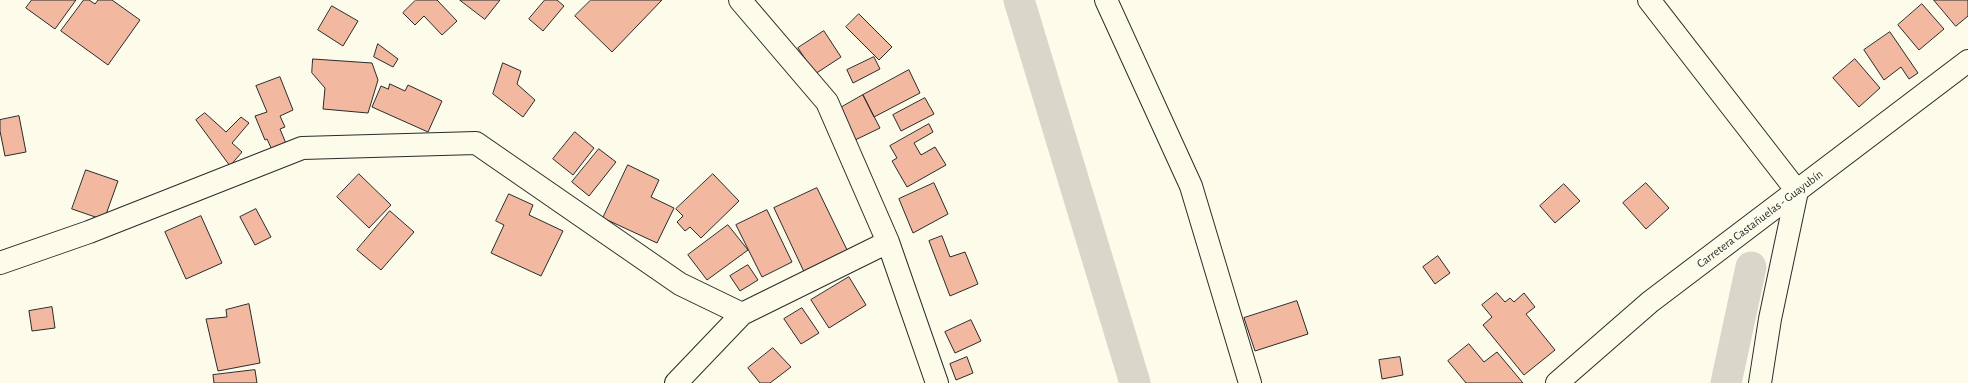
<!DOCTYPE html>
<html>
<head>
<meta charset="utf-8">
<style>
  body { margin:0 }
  canvas { display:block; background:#fdfbea }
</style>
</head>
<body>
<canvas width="1968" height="383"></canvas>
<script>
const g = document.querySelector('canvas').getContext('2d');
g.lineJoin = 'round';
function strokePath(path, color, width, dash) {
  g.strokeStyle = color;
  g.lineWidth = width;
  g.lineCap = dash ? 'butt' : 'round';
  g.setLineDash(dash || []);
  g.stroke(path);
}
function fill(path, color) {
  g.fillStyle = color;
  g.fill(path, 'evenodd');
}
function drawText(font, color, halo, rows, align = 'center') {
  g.font = font + ' "Alegreya Sans",sans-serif';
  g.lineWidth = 3;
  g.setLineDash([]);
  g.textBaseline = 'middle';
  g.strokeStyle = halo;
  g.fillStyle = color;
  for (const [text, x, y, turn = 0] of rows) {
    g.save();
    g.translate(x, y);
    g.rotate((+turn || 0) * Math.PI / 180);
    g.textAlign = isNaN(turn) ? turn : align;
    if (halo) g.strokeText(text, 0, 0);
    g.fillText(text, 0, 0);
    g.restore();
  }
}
const canal = new Path2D(`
  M1019 0 1135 383
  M1726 383 1751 267`);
const building = new Path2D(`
  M32 0H76L55 29 26 8Z
  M84 0H89L95 4 98 0H112L140 20 108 65 61 31Z
  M416 0H437L457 21 442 35 424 16 415 25 403 13Z
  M460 0H500L485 19Z
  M545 0H557L564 6 543 31 529 19Z
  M591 0H662L612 52 575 16Z
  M1934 0H1968V16L1956 26Z
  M1922 4 1944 29 1919 50 1898 25Z
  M332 6 358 21 343 46 318 30Z
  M859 14 892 47 879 60 846 27Z
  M824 31 841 57 815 74 798 48Z
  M1890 32 1918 73 1909 79 1901 67 1884 80 1864 50Z
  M378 44 398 59 393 67 374 57Z
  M874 57 880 69 853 83 847 70Z
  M313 59 372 63 378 80 368 113 323 109 325 88 312 73Z
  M1855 59 1880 88 1859 107 1833 78Z
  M503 63 521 71 517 84 535 100 523 117 493 94Z
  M909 70 920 93 874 117 863 95Z
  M280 77 293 110 280 116 285 127 280 129 287 146 273 152 267 139 265 140 255 116 267 112 256 86Z
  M390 84 405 91 408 85 442 101 428 132 372 107 381 86 388 89Z
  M863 95 880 128 851 142 835 111Z
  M925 98 934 114 901 131 893 115Z
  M205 113 226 132 241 117 249 123 232 143 242 152 230 166 196 120Z
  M19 116 26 152 5 156 0 131V120Z
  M929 124 933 132 914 143 921 155 935 147 946 165 907 187 892 161 897 158 890 146Z
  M575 132 594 148 573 175 553 159Z
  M599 149 616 162 589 196 572 182Z
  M628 165 659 180 651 197 674 208 657 243 603 218Z
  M86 170 118 181 104 220 72 209Z
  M359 174 391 205 369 228 337 197Z
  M713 174 739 201 701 238 690 227 685 231 677 222 683 216 676 209Z
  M934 183 948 214 913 233 899 199Z
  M1646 183 1669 208 1646 229 1623 203Z
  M1564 184 1580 201 1555 223 1540 206Z
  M817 188 850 256 806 276 774 208Z
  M509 194 533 205 529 215 563 231 541 276 491 253 504 225 496 221Z
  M256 209 271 237 255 245 240 217Z
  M767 210 792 262 762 277 736 225Z
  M390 211 414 232 381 270 357 250Z
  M201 216 222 263 186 279 165 232Z
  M728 225 748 250 707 280 688 255Z
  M942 236 950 257 965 252 978 284 950 296 929 241Z
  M1438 256 1450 273 1435 284 1423 267Z
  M748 265 758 280 740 291 730 276Z
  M849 277 866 305 829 328 811 300Z
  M1497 293 1505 302 1510 298 1514 302 1524 293 1535 307 1526 314 1555 350 1524 375 1483 325 1492 317 1482 305Z
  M1297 301 1308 334 1255 351 1244 318Z
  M249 304 260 363 218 371 206 319 227 317 226 310Z
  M52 307 55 328 32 331 29 311Z
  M802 308 819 333 801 344 784 319Z
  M971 320 981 341 955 353 945 332Z
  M1469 344 1484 362 1497 352 1523 383H1466L1448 361Z
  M773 348 791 367 770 383H760L748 368Z
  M967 357 973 373 956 380 950 364Z
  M1400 357 1403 375 1382 379 1379 360Z
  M255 370 257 383H214L213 375Z`);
const street = new Path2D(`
  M740 0 827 102 888 242 937 383
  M1106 0 1191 186 1250 383
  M1649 0 1797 191 1770 319 1760 383
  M0 263 89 232 302 148 476 143 680 284 742 314
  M676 383 742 314 888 242`);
const secondary = new Path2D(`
  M1557 383 1650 302 1968 61`);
const streetNames = [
  ["Carretera Castañuelas - Guayubín",1760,219,-37]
];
strokePath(canal, '#d8d7c9', 31);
fill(building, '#f2b8a0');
strokePath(building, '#2b2b2b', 1);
strokePath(street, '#2b2b2b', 24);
strokePath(secondary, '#2b2b2b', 24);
strokePath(street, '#fdfbea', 22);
strokePath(secondary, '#fdfbea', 22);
drawText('12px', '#2b2b2b', '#fdfbea', streetNames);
</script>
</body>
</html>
